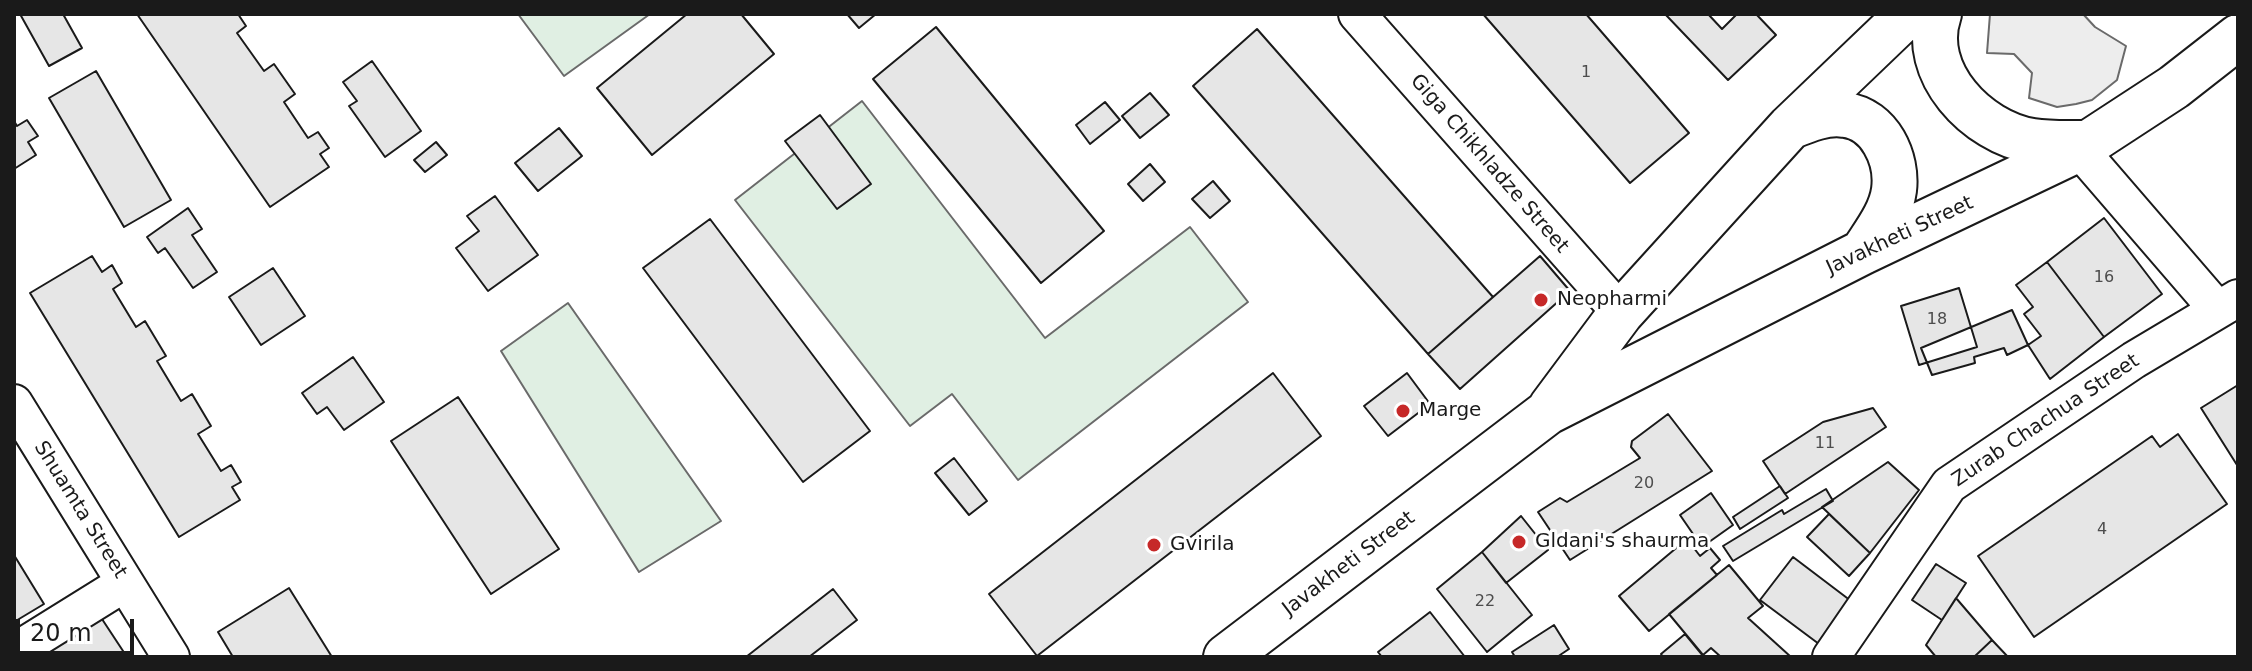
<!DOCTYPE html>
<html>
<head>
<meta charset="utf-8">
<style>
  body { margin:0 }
  #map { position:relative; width:2252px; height:671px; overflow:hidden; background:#fff; font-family:"DejaVu Sans",sans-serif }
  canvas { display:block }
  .frame { position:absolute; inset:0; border:16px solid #1a1a1a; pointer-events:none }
  .scale { position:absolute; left:16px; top:619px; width:118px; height:36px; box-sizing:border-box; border:4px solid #1a1a1a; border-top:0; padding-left:10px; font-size:24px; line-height:28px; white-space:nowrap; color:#1a1a1a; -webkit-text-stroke:6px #fff; paint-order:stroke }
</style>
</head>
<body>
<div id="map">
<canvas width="2252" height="671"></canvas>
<div class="frame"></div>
<div class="scale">20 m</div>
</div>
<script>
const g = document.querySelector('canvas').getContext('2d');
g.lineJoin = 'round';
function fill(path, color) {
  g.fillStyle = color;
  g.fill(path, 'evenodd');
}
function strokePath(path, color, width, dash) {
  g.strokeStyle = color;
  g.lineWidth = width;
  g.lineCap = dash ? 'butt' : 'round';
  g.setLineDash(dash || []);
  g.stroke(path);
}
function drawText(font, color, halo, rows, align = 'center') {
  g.font = font + ' "DejaVu Sans",sans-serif';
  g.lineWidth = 6;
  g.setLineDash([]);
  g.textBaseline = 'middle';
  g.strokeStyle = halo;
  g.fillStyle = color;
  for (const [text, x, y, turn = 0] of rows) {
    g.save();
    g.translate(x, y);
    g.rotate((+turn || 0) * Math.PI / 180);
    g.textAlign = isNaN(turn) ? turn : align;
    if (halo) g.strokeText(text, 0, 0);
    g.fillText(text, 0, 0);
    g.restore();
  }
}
const green = new Path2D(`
  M518 14H650L564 76Z
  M862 101 1045 338 1190 227 1248 302 1018 480 952 394 910 426 735 200Z
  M568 303 721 521 639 572 501 351Z`);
const parking = new Path2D(`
  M1990 14H2083L2095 27 2126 46 2117 80 2092 100 2076 104 2057 107 2029 98 2032 73 2014 54 1987 53Z`);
const building = new Path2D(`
  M20 14H63L82 48 49 66Z
  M137 14H238L246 26 237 33 264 71 274 64 295 94 284 102 308 138 318 132 329 148 320 154 329 167 270 207Z
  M687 14H741L774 54 652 155 597 88Z
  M847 14H876L859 28Z
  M1483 14H1586L1689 133 1630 183Z
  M1665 14H1708L1722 29 1737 14H1756L1776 35 1728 80Z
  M936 27 1104 231 1041 283 873 79Z
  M1257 29 1493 297 1428 354 1193 86Z
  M372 61 421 131 385 157 349 106 357 101 343 82Z
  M96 71 171 200 124 227 49 98Z
  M1150 93 1169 115 1140 138 1122 116Z
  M1105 102 1120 120 1090 144 1076 125Z
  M820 115 871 184 837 209 785 141Z
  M27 120 38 136 28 142 36 155 14 169V121L17 126Z
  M559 128 582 156 538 191 515 163Z
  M436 142 447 155 425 172 414 160Z
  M1150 164 1165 182 1143 201 1128 184Z
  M1213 181 1230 201 1210 218 1192 199Z
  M495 196 538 255 488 291 456 248 479 231 467 216Z
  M188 208 202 229 192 235 217 272 193 288 165 248 158 253 147 237Z
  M2104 218 2162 294 2104 337 2047 262Z
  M710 219 870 431 803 482 643 268Z
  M92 256 102 272 112 265 122 283 113 289 136 327 145 321 166 356 157 361 181 401 192 394 211 426 198 434 221 471 231 465 241 482 232 487 240 500 179 537 30 293Z
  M1540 256 1570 291 1460 389 1428 354Z
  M2047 262 2104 337 2050 379 2028 345 2041 336 2024 314 2033 307 2016 285Z
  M273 268 305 316 261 345 229 297Z
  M1959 288 1977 347 1919 365 1901 306Z
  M2012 310 2028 345 2007 355 2004 348 1974 357 1975 363 1932 375 1921 348Z
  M353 357 384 402 344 430 327 407 317 414 302 393Z
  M1273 373 1321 436 1037 656 989 594Z
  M1407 373 1430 404 1388 436 1364 406Z
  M2238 385V464L2237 465 2201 408Z
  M458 397 559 549 491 594 391 441Z
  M1873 408 1886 427 1785 494 1763 461 1823 422Z
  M1668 414 1712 471 1570 560 1538 512 1560 498 1567 502 1640 458 1631 447 1632 441Z
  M2178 434 2227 504 2034 637 1978 556 2152 436 2160 447Z
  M954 458 987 501 969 515 935 473Z
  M1888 462 1919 490 1870 553 1822 507Z
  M1780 486 1788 498 1740 529 1733 517Z
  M1826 489 1833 501 1733 561 1723 546 1782 510 1784 514Z
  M1711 493 1733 525 1702 547 1680 515Z
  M1829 514 1870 553 1849 576 1807 537Z
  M1521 516 1548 550 1506 583 1482 552Z
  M1687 539 1700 556 1710 548 1720 560 1711 568 1717 575 1649 631 1619 596Z
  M1482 552 1532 615 1487 652 1437 589Z
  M14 555 44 604 14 622Z
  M1793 557 1855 604 1823 647 1760 600Z
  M1936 564 1966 583 1942 620 1912 600Z
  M1729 565 1763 606 1748 618 1791 657H1721L1711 648 1703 655 1669 614Z
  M289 588 332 657H233L218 632Z
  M833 589 857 620 809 657H746Z
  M1956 598 1992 640 1974 657H1936L1926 645Z
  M1430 612 1465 657H1382L1378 652Z
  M100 616 127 657H35Z
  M1554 625 1569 649 1557 657H1515L1512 652Z
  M1685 634 1704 657H1663L1661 654Z
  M1992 640 2008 657H1974Z`);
const minor = new Path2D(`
  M1357 14 1621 313
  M2079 149 2217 309
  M14 403 171 657
  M14 652 125 583
  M1831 657 1949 485 2134 360 2238 298`);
const primary = new Path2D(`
  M1939 14C1919 72 1977 132 2032 141 2050 144 2070 143 2089 143
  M1790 127C1807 120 1826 112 1845 115 1880 119 1898 159 1894 190 1891 213 1875 233 1863 252
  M1551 407 1621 313 1790 127 1908 14
  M1226 657 1548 412 1863 252 2079 149 2174 87 2238 37`);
const markers = [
  [1541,300,8,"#c62828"],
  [1403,411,8,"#c62828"],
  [1519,542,8,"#c62828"],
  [1154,545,8,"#c62828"]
];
const numberNames = [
  ["1",1586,73],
  ["16",2104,278],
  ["18",1937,320],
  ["11",1825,444],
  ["20",1644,484],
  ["4",2102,530],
  ["22",1485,602]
];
const streetNames = [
  ["Giga Chikhladze Street",1489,164,49],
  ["Javakheti Street",1900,236,-25],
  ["Zurab Chachua Street",2046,421,-34],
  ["Shuamta Street",80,510,58],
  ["Javakheti Street",1349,564,-37]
];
const poiNames = [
  ["Neopharmi",1557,300],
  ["Marge",1419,411],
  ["Gldani's shaurma",1535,542],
  ["Gvirila",1170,545]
];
fill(green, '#e0efe3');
strokePath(green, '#6a6a6a', 2);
fill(parking, '#ededed');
strokePath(parking, '#6a6a6a', 2);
fill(building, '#e6e6e6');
strokePath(building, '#1a1a1a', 2);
strokePath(minor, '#1a1a1a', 40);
strokePath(primary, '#1a1a1a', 48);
strokePath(minor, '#fff', 36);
strokePath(primary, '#fff', 44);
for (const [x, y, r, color] of markers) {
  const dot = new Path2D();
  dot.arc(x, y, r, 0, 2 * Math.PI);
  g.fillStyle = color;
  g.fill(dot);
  strokePath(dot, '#fff', 3);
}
drawText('16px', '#4d4d4d', null, numberNames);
drawText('20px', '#1a1a1a', '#fff', streetNames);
drawText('20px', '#1a1a1a', '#fff', poiNames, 'left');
</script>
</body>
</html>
